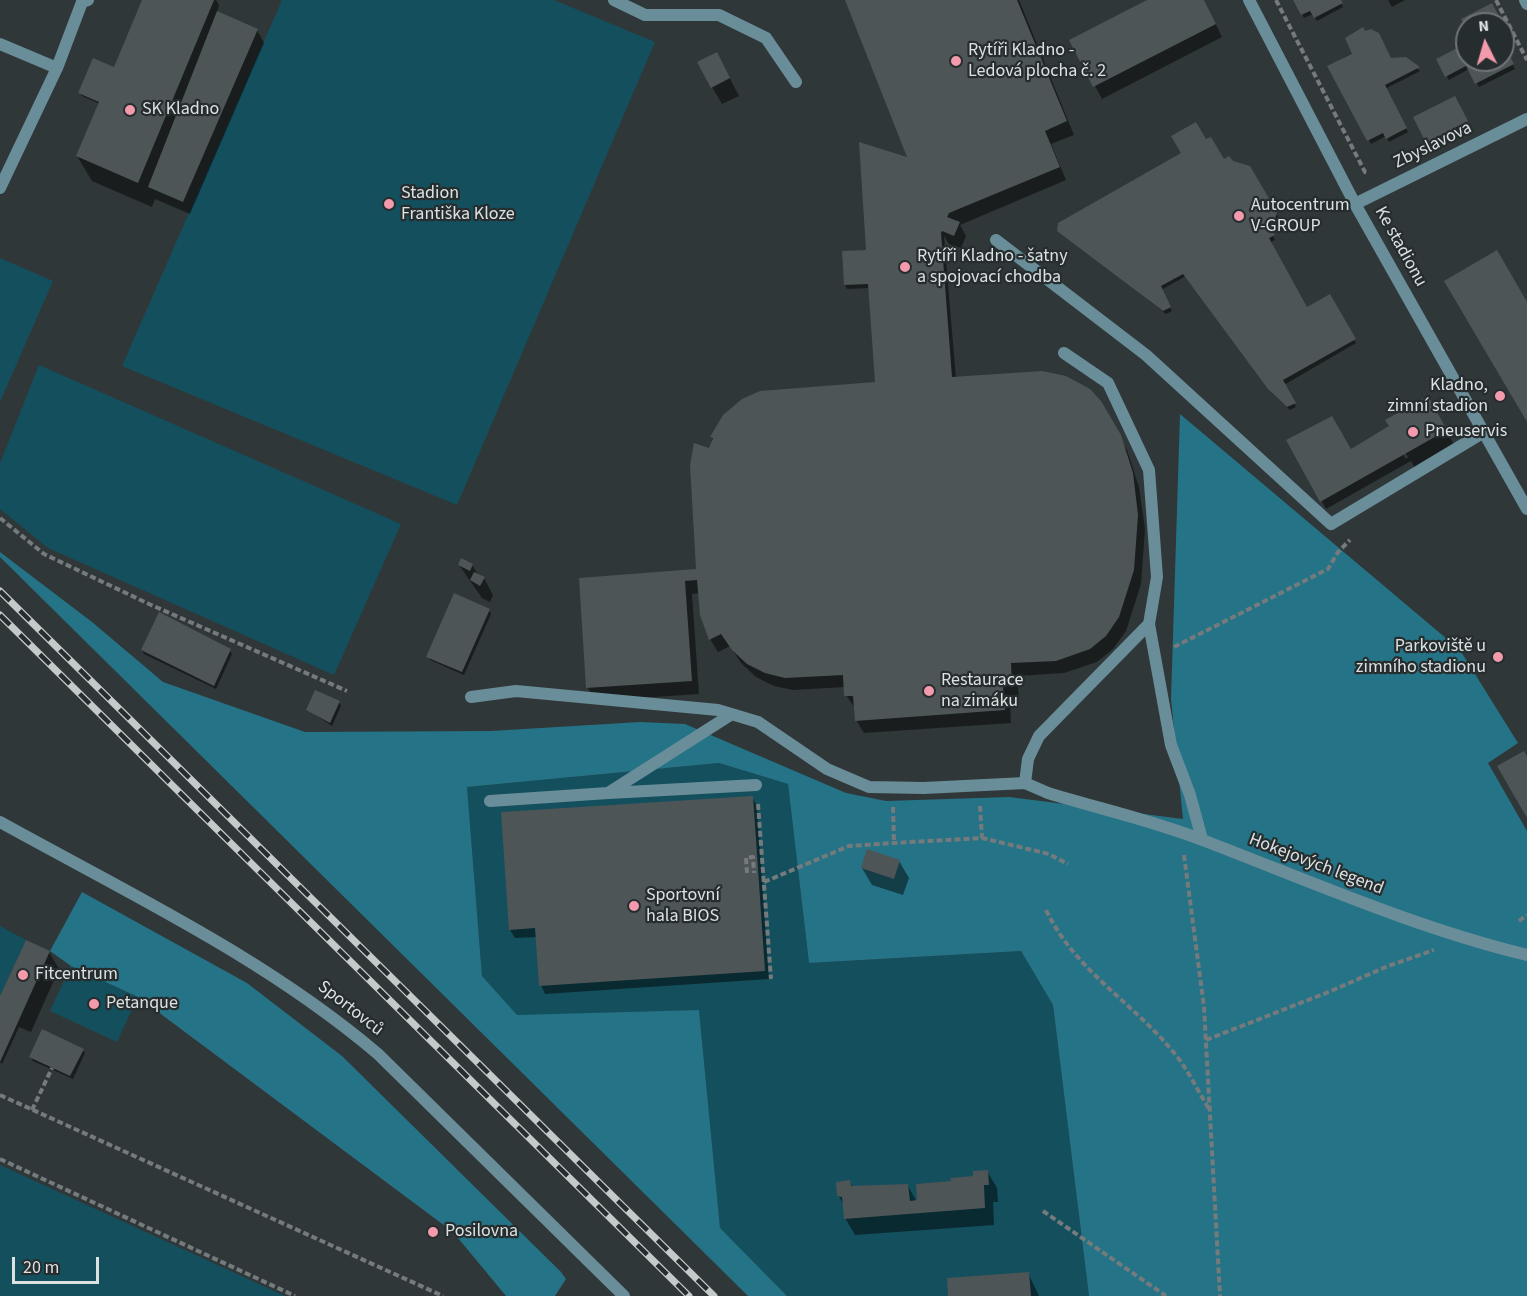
<!DOCTYPE html>
<html>
<head>
<meta charset="utf-8">
<style>
  body { margin:0 }
  #map { position:relative; width:1527px; height:1296px; overflow:hidden; background:#303739; font-family:"Source Sans 3",sans-serif }
  canvas { display:block }
  .north { position:absolute; left:1455px; top:12px; width:60px; height:60px; box-sizing:border-box; background:#262d2f; border:2px solid #6f7577; border-radius:50%; rotate:355deg; font-size:16px; font-weight:700; line-height:24px; text-align:center; color:#dce1e2 }
  .north::after { content:''; display:block; margin:auto; width:21px; height:27px; background:#f39aac; clip-path:polygon(50% 0,100% 100%,50% 72%,0 100%) }
  .scale { position:absolute; left:12px; top:1257px; width:87px; height:27px; box-sizing:border-box; border:3px solid #dce1e2; border-top:0; padding-left:8px; font-size:18px; line-height:21px; white-space:nowrap; color:#dce1e2; -webkit-text-stroke:4px #262d2f; paint-order:stroke }
</style>
</head>
<body>
<div id="map">
<canvas width="1527" height="1296"></canvas>
<div class="north">N</div>
<div class="scale">20 m</div>
</div>
<script>
const g = document.querySelector('canvas').getContext('2d');
g.lineJoin = 'round';
function fill(path, color) {
  g.fillStyle = color;
  g.fill(path, 'evenodd');
}
function strokePath(path, color, width, dash) {
  g.strokeStyle = color;
  g.lineWidth = width;
  g.lineCap = dash ? 'butt' : 'round';
  g.setLineDash(dash || []);
  g.stroke(path);
}
function drawText(font, color, halo, rows, align = 'center') {
  g.font = font + ' "Source Sans 3",sans-serif';
  g.lineWidth = 4.5;
  g.setLineDash([]);
  g.textBaseline = 'middle';
  g.strokeStyle = halo;
  g.fillStyle = color;
  for (const [text, x, y, turn = 0] of rows) {
    g.save();
    g.translate(x, y);
    g.rotate((+turn || 0) * Math.PI / 180);
    g.textAlign = isNaN(turn) ? turn : align;
    if (halo) g.strokeText(text, 0, 0);
    g.fillText(text, 0, 0);
    g.restore();
  }
}
const green = new Path2D(`
  M282 0H554L655 42 457 505 122 366Z
  M0 258 53 281 0 402Z
  M39 365 401 524 334 675 48 548 0 509V463Z
  M719 763 788 784 809 963 1021 951 1053 1005 1089 1296H787L720 1229 699 1010 517 1016 482 976 467 787Z
  M0 926 26 940 0 996Z
  M71 966 138 997 117 1042 50 1011Z
  M0 1165 285 1296H0Z`);
const forest = new Path2D(`
  M1180 414 1460 650 1518 743 1488 763 1527 831V1296H1089L1053 1005 1021 951 809 963 788 784 719 763 467 787 482 976 517 1015 699 1010 720 1228 787 1296H748L0 557V552L92 622 163 682 305 732 491 731 640 722 685 724 846 793 886 801 1009 797 1183 819 1171 699Z
  M82 892 247 983 342 1056 561 1272 566 1279 555 1296H506L453 1232 138 997 71 966 50 951Z`);
const shadow = new Path2D(`
  M144 0H216L219 5 217 12 257 30 264 43 190 214 155 199 152 207 92 181 77 156 100 104 82 96 80 93 114 69Z
  M847 0H1019L1074 135 1051 144 1066 180 960 225 966 236 961 248 949 244 944 236 956 379 1100 402 1127 450 1139 487 1145 529 1141 584 1126 631 1113 649 1097 662 1064 673 1017 676 1019 698 1010 699 1011 723 864 733 856 720 855 708 846 695 845 687 793 690 774 686 756 677 741 663 730 646 718 652 710 639 700 593 692 594 699 694 595 701 588 688 581 579 698 571 712 437 878 384 870 288 847 289 845 285 868 256 909 159Z
  M1150 0H1204L1222 37 1102 99 1071 40Z
  M1295 0H1340L1343 7 1317 21 1313 14 1304 18Z
  M1388 0H1405L1392 7Z
  M1467 45V60H1503V46L1515 69 1479 87 1469 69 1449 80 1438 60Z
  M1405 59 1420 71 1385 89 1408 132 1389 142 1386 136 1371 144 1330 67Z
  M726 71 739 96 722 104 712 87Z
  M1454 98 1468 126 1429 145 1415 118Z
  M1206 142 1223 161 1249 167 1278 217 1273 235 1275 240 1269 243 1306 309 1330 296 1356 343 1284 385 1296 407 1290 410 1272 393 1186 276 1161 290 1172 311 1166 314 1059 230Z
  M1427 398 1456 448 1416 470 1411 461 1326 509 1289 441 1351 451 1388 429 1406 459 1408 457 1387 420Z
  M459 565H472L479 576 484 578 493 595 490 602 482 598Z
  M489 610 491 614 464 675 430 660 428 657Z
  M160 614 230 651 232 654 216 689 144 654 142 650Z
  M339 702 341 706 332 726 308 710Z
  M752 797 757 806 769 979 545 994 541 985 537 937 515 938 510 930Z
  M899 861 909 878 903 895 872 885 862 868Z
  M49 952 59 969 31 1032 19 1027 2 1064 0 1062V1000Z
  M83 1050 85 1053 73 1079 33 1061 31 1057Z
  M987 1171 997 1188 998 1202H993L994 1225 855 1235 845 1218 844 1206 839 1196 849 1182 853 1187 908 1186 919 1206 952 1183 975 1178Z
  M1028 1273 1039 1296H950Z`);
const building = new Path2D(`
  M142 0H214L138 183 76 156 99 102 78 93 93 58 114 67Z
  M845 0H1017L1067 121 1045 131 1060 167 949 213 947 217 960 222 954 236 942 231 941 233 952 377 1042 371 1066 376 1090 389 1101 401 1121 435 1133 473 1138 515 1134 570 1119 617 1106 636 1090 649 1056 661 1011 663 1012 685 1003 686 1005 710 855 721 853 696H844L843 675 785 678 765 673 747 664 732 650 721 634 709 640 700 615 697 580 685 581 692 681 586 688 579 578 696 569 690 465 694 443 709 448 713 438 710 437 723 415 742 399 760 391 875 382 868 284 844 285 842 251 866 250 859 142 907 157Z
  M1147 0H1204L1216 24 1093 87 1069 40Z
  M1293 0H1341L1343 3 1314 18 1310 11 1301 15Z
  M1492 3 1503 24H1467V31L1461 19Z
  M217 11 258 29 183 202 148 187Z
  M1363 27 1365 31 1371 29 1379 33 1391 58 1406 57 1420 67 1385 85 1407 128 1386 139 1383 133 1367 141 1327 66 1352 54 1345 38Z
  M1467 43V60H1503V43L1514 64 1475 84 1466 66 1445 77 1436 59Z
  M717 52 730 78 711 88 697 62Z
  M1455 96 1468 121 1426 143 1413 117Z
  M1196 122 1206 139 1211 137 1224 159 1229 156 1233 161 1250 166 1277 212 1272 230 1275 235 1269 238 1307 307 1330 294 1356 339 1283 380 1296 403 1287 407 1268 389 1183 274 1161 286 1171 307 1163 311 1057 231 1058 223 1181 153 1171 136Z
  M1497 250 1527 302V422L1444 281Z
  M1428 396 1447 430 1320 502 1286 440 1332 416 1351 449 1389 426 1385 420Z
  M461 558 473 564 470 571 458 565Z
  M474 572 485 577 480 586 470 580Z
  M454 593 490 609 462 672 426 657Z
  M159 612 231 649 214 686 141 650Z
  M315 690 340 701 330 723 306 710Z
  M1524 751 1527 756V818L1497 766Z
  M753 796 765 971 539 986 535 928 509 930 501 812Z
  M867 849 900 860 894 879 861 868Z
  M26 940 50 951 0 1062V996Z
  M42 1029 84 1049 70 1076 29 1057Z
  M988 1170 989 1185H984L985 1208 844 1219 842 1197 837 1196 836 1182 850 1180 851 1186 908 1184 910 1201 917 1200 916 1184 951 1181 950 1178 973 1176V1171Z
  M1029 1272 1031 1296H948L947 1278Z`);
const path = new Path2D(`
  M1276 0 1365 172 1369 173
  M1496 0 1527 60
  M0 518 44 554 149 604 347 691
  M1174 647 1328 569 1338 552 1350 540
  M758 804 771 979
  M980 806 982 838
  M893 807 894 843
  M1184 855 1204 1007 1220 1296
  M747 873 746 858 753 857 754 873
  M764 882 849 846 894 843 982 838 1049 854 1068 864
  M1046 910C1076 972 1133 1002 1175 1054 1188 1070 1198 1091 1209 1109
  M1519 921 1527 915
  M1206 1040 1331 991 1388 966 1434 950
  M0 1095 443 1296
  M32 1110 52 1068
  M0 1159 295 1296
  M1043 1211 1166 1296`);
const lane = new Path2D(`
  M614 0 645 15H719L766 38 796 82
  M0 44 57 68 0 188
  M57 68 82 2 88 0
  M996 240 1146 355 1331 524 1484 432
  M1149 624 1171 745 1190 795 1202 839
  M471 697 516 691 718 710 758 722 827 769 869 787 924 788 1025 783 1048 793C1100 809 1155 821 1205 841 1312 882 1416 928 1527 955
  M1025 783 1028 759 1039 736 1149 624 1157 577 1149 470 1108 383 1064 353
  M609 793 756 785
  M490 801 608 793 732 714`);
const street = new Path2D(`
  M1249 0 1355 204 1527 509
  M1525 0 1527 4
  M1355 204 1527 119
  M0 822C130 894 265 958 378 1054L624 1296`);
const rail = new Path2D(`
  M0 591 714 1296
  M0 615 689 1296`);
const markers = [
  [956,61,6,"#f39aac"],
  [130,110,6,"#f39aac"],
  [389,204,6,"#f39aac"],
  [1239,216,6,"#f39aac"],
  [905,267,6,"#f39aac"],
  [1500,396,6,"#f39aac"],
  [1413,432,6,"#f39aac"],
  [1498,657,6,"#f39aac"],
  [929,691,6,"#f39aac"],
  [634,906,6,"#f39aac"],
  [23,975,6,"#f39aac"],
  [94,1004,6,"#f39aac"],
  [433,1232,6,"#f39aac"]
];
const poiNames = [
  ["Rytíři Kladno -",968,51],
  ["Ledová plocha č. 2",968,72],
  ["SK Kladno",142,110],
  ["Stadion",401,194],
  ["Františka Kloze",401,215],
  ["Autocentrum",1251,206],
  ["V-GROUP",1251,227],
  ["Rytíři Kladno - šatny",917,257],
  ["a spojovací chodba",917,278],
  ["Kladno,",1488,386,"right"],
  ["zimní stadion",1488,407,"right"],
  ["Pneuservis",1425,432],
  ["Parkoviště u",1486,647,"right"],
  ["zimního stadionu",1486,668,"right"],
  ["Restaurace",941,681],
  ["na zimáku",941,702],
  ["Sportovní",646,896],
  ["hala BIOS",646,917],
  ["Fitcentrum",35,975],
  ["Petanque",106,1004],
  ["Posilovna",445,1232]
];
const streetNames = [
  ["Zbyslavova",1433,146,-26],
  ["Ke stadionu",1400,247,61],
  ["Hokejových legend",1316,865,21],
  ["Sportovců",350,1009,38]
];
fill(green, '#144f5d');
fill(forest, '#257386');
fill(shadow, '#0007');
fill(building, '#4d5557');
strokePath(path, '#757b7d', 4, [6, 3]);
strokePath(lane, '#698e99', 12);
strokePath(street, '#698e99', 12);
strokePath(rail, '#c4c9ca', 7);
strokePath(rail, '#262d2f', 4.5, [14]);
for (const [x, y, r, color] of markers) {
  const dot = new Path2D();
  dot.arc(x, y, r, 0, 2 * Math.PI);
  g.fillStyle = color;
  g.fill(dot);
  strokePath(dot, '#262d2f', 2);
}
drawText('18px', '#dce1e2', '#262d2f', poiNames, 'left');
drawText('18px', '#dce1e2', '#262d2f', streetNames);
</script>
</body>
</html>
